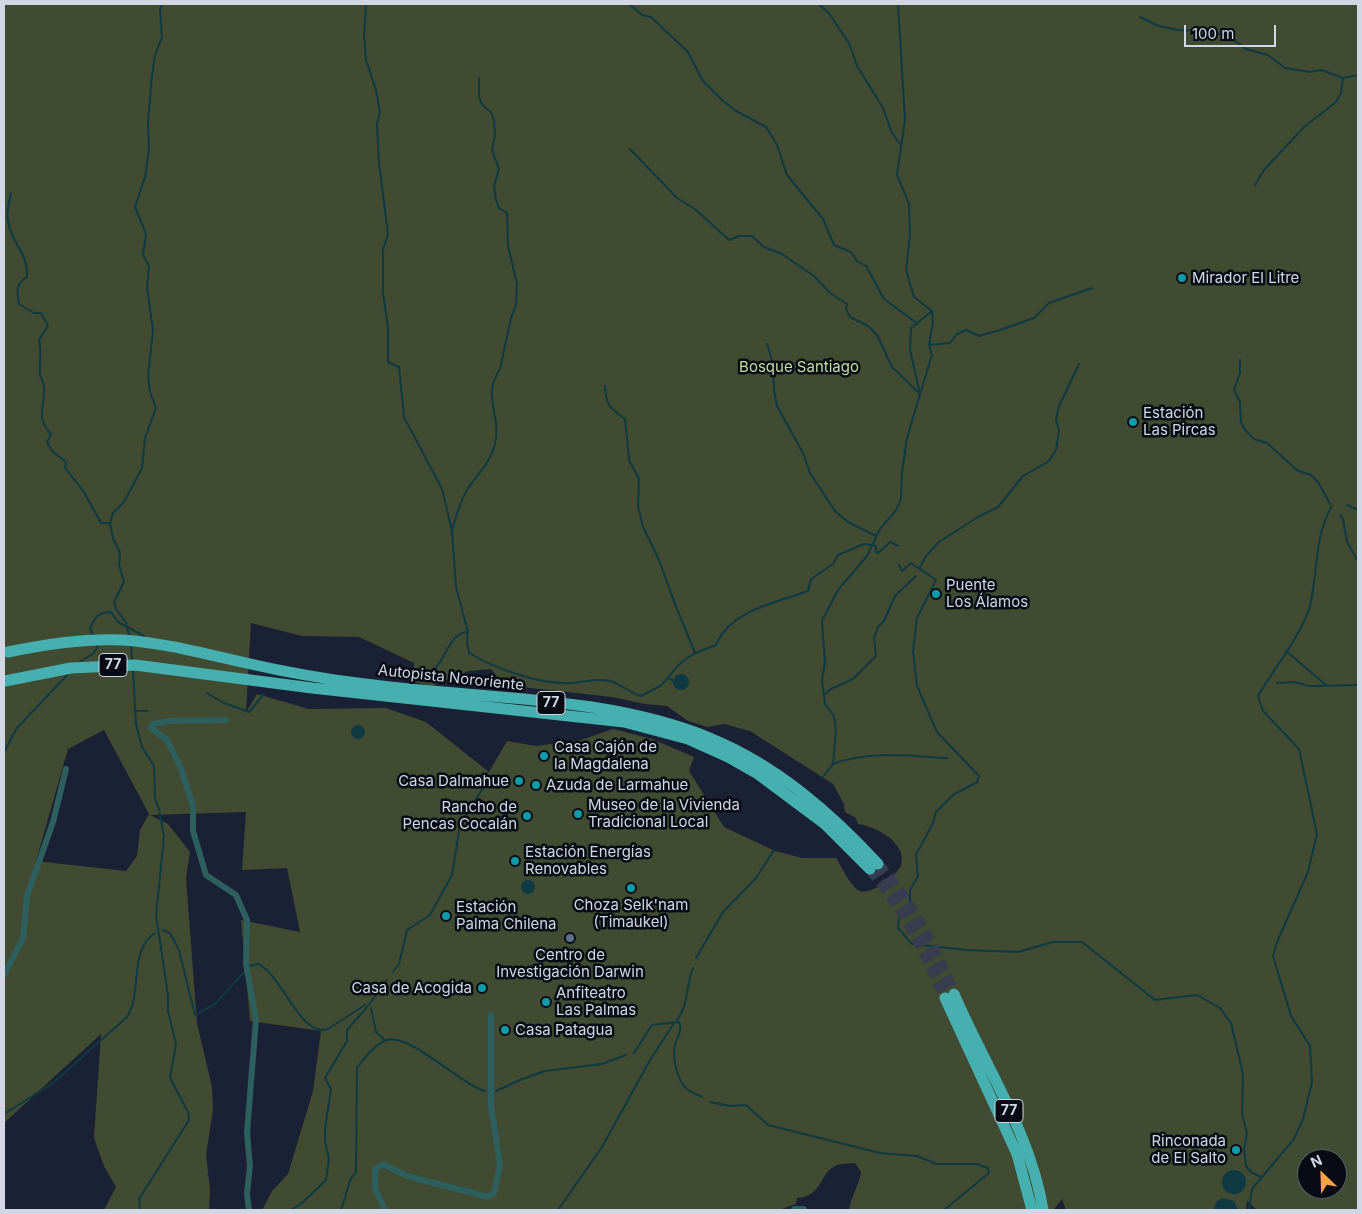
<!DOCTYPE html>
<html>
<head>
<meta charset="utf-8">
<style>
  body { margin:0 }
  #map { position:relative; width:1362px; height:1214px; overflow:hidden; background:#1b2134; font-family:Inter,sans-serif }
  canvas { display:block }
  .frame { position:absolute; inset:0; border:5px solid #d3d7e5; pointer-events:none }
  .north { position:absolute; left:1297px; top:1149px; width:50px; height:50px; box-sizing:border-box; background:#080b14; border:1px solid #595d68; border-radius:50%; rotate:336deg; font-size:14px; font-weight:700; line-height:20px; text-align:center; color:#d3d7e5 }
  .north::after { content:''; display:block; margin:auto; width:18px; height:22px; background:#f7a149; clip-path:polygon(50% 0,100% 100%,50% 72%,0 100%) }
  .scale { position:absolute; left:1184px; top:25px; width:92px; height:22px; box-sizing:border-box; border:2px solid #d3d7e5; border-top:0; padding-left:6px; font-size:15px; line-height:18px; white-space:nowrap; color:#d3d7e5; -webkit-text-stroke:4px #080b14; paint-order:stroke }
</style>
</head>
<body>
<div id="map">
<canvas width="1362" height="1214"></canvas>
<div class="frame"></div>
<div class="north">N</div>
<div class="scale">100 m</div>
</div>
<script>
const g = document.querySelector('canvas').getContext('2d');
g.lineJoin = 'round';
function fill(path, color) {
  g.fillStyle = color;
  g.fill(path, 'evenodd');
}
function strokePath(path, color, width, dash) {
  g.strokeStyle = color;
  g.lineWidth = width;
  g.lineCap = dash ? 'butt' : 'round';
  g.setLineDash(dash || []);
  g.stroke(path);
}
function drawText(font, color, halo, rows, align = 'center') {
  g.font = font + ' Inter,sans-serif';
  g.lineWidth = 5;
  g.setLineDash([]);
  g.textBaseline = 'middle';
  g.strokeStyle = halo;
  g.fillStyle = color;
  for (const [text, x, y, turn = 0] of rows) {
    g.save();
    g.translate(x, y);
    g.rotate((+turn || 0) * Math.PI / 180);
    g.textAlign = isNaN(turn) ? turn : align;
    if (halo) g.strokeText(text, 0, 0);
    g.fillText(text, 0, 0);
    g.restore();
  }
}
const green = new Path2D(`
  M4 4H1358V1210H1257L1247 1201 1246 1210H1066L1062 1199 1053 1210H849C851 1196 859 1186 861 1172L855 1163C849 1164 841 1163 835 1166 819 1174 823 1196 797 1198L796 1204 779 1210H262L272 1191 288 1174 313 1091 321 1031 250 1021 241 920 300 932 287 868 242 870 246 812 150 815 168 824 190 852 186 878 197 1023 212 1087 213 1110 206 1155 210 1189 209 1210H104L116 1187 104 1166 94 1138 101 1034 4 1123ZM251 623 302 636 359 637 414 663V682L432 686 469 671 491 669 504 685 612 697 645 704 667 706 688 721 708 727 724 724 750 731 833 784 844 804 845 812 856 818 858 824C875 826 908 843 901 865 898 875 868 898 858 890 849 884 842 867 836 858H802L775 851 724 827 689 771 694 757 652 739 613 729 581 740 536 746 507 741 489 772 426 722 386 708 309 709 257 694 246 712ZM104 730 149 814 140 830 137 856 126 871 36 861 68 749ZM1307 1159H1337V1189H1307Z`);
const water = new Path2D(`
  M673 682a8 8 0 1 1 16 0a8 8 0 1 1-16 0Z
  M351 732a7 7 0 1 1 14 0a7 7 0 1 1-14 0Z
  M521 887a7 7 0 1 1 14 0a7 7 0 1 1-14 0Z
  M1222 1182a12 12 0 1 1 24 0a12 12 0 1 1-24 0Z
  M1222 1198 1234 1201 1238 1210H1213L1216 1202Z`);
const stream = new Path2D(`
  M366 4 364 36 366 60 376 90 380 112 377 124 379 163 388 234 383 250V292L388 328V362L399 367 404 417 442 489 452 531 456 587 468 632
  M629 4 642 15 651 17 688 52 703 81 722 100 736 111 766 127 777 145 787 175 823 219 834 245 851 252 857 261 866 266 884 299 918 324
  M818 4 828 12 849 43 857 66 883 108 892 133 900 144
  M1140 17 1159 26 1178 30 1212 31 1232 39 1246 49 1268 55 1285 68 1310 72 1321 70 1343 78 1358 75
  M630 149 677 198 695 209 729 240 739 236H752L764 247 782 254 814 276 830 293 847 304 846 309 850 317 868 326 877 335 892 367 920 394 932 355 929 345 933 322 932 311
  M1255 185 1264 170 1304 127 1336 102 1341 93 1343 78
  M11 193C9 202 6 212 8 221 11 243 29 254 27 277 15 284 17 291 19 304L34 313H41L48 326 39 340C42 353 39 362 40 375 41 379 44 382 44 386 46 406 34 416 51 434L47 442 52 451 66 462 65 468 84 492 101 523H110
  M767 344 773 363 774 391 777 406 803 453 810 473 835 511 848 522 876 536
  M929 345 950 343 957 334 966 330 979 336 1000 330 1034 318 1049 303 1092 288
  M1240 360V373L1234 390 1240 402 1241 422 1245 430 1254 439 1267 443 1298 471 1311 475 1318 482 1330 504
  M605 386C606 406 610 408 625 419L629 460 639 479 638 506 643 527 659 560 675 604 695 653
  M1347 505 1358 510
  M1340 515 1343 519 1347 542 1358 561
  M452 530C456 517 460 502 467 490 476 475 491 463 495 444 502 415 481 398 500 369L511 318 516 305 517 284 508 246 507 213 499 208 496 200 494 186 499 169 492 150 495 136 494 121 491 112 483 106 479 97V78
  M899 565 902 571 911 563 936 580 917 618 913 651 917 686 937 732 979 776 977 782 953 795 936 812 933 823 916 855 918 876 910 890V903
  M920 567 926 556 939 542 978 517 998 507 1023 476 1049 461 1056 450 1059 431 1056 419 1059 406 1079 364
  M127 624 116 609 114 602 124 582 119 565 120 553 113 538 110 523 113 513 124 502 142 468 145 438 156 408 150 392 148 377 153 330 147 288 149 266 143 255 146 234 135 207 145 177 149 150 148 122 152 75 155 55 162 37 160 9 162 4
  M127 628 129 635
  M468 632 467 643 469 653C496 669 540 685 572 683 585 682 597 678 610 681 621 684 630 693 641 696L660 686 668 678
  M94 636 90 629C95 617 97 613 111 612L118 622 144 636
  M131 645 132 660
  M1286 651 1326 685
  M78 663 94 653 98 645
  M133 670 136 724 142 747 154 766 155 799 159 809 164 837 156 915 168 995V1011L176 1044 170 1078 188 1112 189 1120 139 1199 140 1210
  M414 678C418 676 425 676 429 673 446 664 448 632 468 632
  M674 681 668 678C682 658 693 653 716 645 730 610 776 603 808 591L811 579 833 564 838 555 864 544 876 546V552L878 553 890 542 898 546
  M1277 683 1295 682 1309 686 1358 685
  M207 693 224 703 249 712 264 694
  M824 695 831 689 853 679 876 656 874 638 878 627 884 621 895 596 916 576
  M134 711H148
  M4 752 17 728 68 674
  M833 764C868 750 911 756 947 758
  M822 778 833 764 836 731 834 716 825 704 822 680 825 662 822 621 838 590 867 556 880 529 897 509 901 499 902 472 907 438 920 394 910 350 911 328 932 311 914 297 906 270 910 235 909 204 897 175 905 120 898 4
  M902 914 899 917 898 928 912 944 967 950 1018 952 1053 942H1082L1155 1000 1197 995 1220 1008 1231 1023 1243 1074 1242 1114 1247 1133 1244 1150 1246 1166 1251 1172 1261 1177
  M163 930 170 933 179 950 195 1015 215 1004 245 971
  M696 958 723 912 756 878 774 850
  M249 966 258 964C282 974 300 1038 328 1029L365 1005
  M393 972 399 964 407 930 430 915 452 875 460 825 483 788 487 773
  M371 1008 376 1032 385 1040
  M677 1020C688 1006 686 986 693 968
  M634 1053 652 1025 679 1022C683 1030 677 1037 675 1045 672 1056 677 1079 685 1087 689 1092 696 1094 702 1097
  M496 1091 520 1080 545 1071 602 1064 626 1055
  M710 1102 730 1106 746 1105 768 1125 880 1153 917 1156 937 1164H977L988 1168 989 1173 944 1210
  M4 1114 53 1083 127 1017C143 992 128 951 155 933
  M291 1210 302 1203 326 1180 329 1159 325 1142V1129L331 1089 325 1078 347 1041V1030L368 1006 387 980
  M341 1210 351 1178 356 1172 357 1068C364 1058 374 1046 384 1041 406 1029 461 1085 485 1091
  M558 1210 602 1147 650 1060 674 1023
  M1249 1210 1252 1189 1294 1139 1303 1119 1312 1082 1310 1046 1291 1016 1273 956 1277 942 1308 872 1317 834 1299 749 1263 711 1258 696C1273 670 1302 634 1310 606 1318 574 1314 535 1332 506`);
const motorwayTunnel = new Path2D(`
  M878 864C912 903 934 946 954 994
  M870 869C904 908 925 951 945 998`);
const minor = new Path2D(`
  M226 720 169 721 153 724 151 728 167 740 180 766 193 806V831L206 875 236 895 247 920 246 964 256 1019 247 1133 250 1166 247 1194 249 1210
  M4 975 23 938 27 896 53 822 66 769
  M385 1210 375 1188V1169L383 1164 407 1176 477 1194 487 1197 494 1193 500 1165 491 1106V1015`);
const tertiary = new Path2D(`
  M795 1210H803`);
const motorway = new Path2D(`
  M8 652C46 644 84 638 123 640 165 643 205 654 246 663 285 672 325 679 365 684 477 699 608 695 712 739 777 766 831 813 878 864
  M5 681 71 668 135 665 312 688 624 722 688 739 728 757 758 774 825 824 870 869
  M954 994C984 1065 1031 1133 1043 1210
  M945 998 1017 1154 1032 1210`);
const markers = [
  [1182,278,5,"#0f9aa8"],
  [1133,422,5,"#0f9aa8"],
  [936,594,5,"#0f9aa8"],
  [544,756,5,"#0f9aa8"],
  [519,781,5,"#0f9aa8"],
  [536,785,5,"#0f9aa8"],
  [578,814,5,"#0f9aa8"],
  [527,816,5,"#0f9aa8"],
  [515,861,5,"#0f9aa8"],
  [631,888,5,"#0f9aa8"],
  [446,916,5,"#0f9aa8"],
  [570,938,5,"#5c6f8a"],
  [482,988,5,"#0f9aa8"],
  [546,1002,5,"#0f9aa8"],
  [505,1030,5,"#0f9aa8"],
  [1236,1150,5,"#0f9aa8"]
];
const shields = [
  [113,665,28],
  [551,703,28],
  [1009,1111,28]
];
const shieldNames = [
  ["77",113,665],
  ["77",551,703],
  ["77",1009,1111]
];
const poiNames = [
  ["Mirador El Litre",1192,278],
  ["Estación",1143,413],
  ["Las Pircas",1143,430],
  ["Puente",946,585],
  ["Los Álamos",946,602],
  ["Casa Cajón de",554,747],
  ["la Magdalena",554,764],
  ["Casa Dalmahue",509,781,"right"],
  ["Azuda de Larmahue",546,785],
  ["Museo de la Vivienda",588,805],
  ["Tradicional Local",588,822],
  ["Rancho de",517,807,"right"],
  ["Pencas Cocalán",517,824,"right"],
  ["Estación Energías",525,852],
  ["Renovables",525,869],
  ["Choza Selk'nam",631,905,"center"],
  ["(Timaukel)",631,922,"center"],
  ["Estación",456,907],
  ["Palma Chilena",456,924],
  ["Centro de",570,955,"center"],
  ["Investigación Darwin",570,972,"center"],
  ["Casa de Acogida",472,988,"right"],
  ["Anfiteatro",556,993],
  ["Las Palmas",556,1010],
  ["Casa Patagua",515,1030],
  ["Rinconada",1226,1141,"right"],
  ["de El Salto",1226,1158,"right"]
];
const parkNames = [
  ["Bosque Santiago",799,367]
];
const streetNames = [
  ["Autopista Nororiente",451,678,6]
];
fill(green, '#404b31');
fill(water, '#0f3a44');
strokePath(stream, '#0f3a44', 2);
strokePath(motorwayTunnel, '#373c4f', 11, [11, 5.5]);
strokePath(minor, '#2d5f5e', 6);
strokePath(tertiary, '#2d5f5e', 8);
strokePath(motorway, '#45b0af', 11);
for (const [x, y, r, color] of markers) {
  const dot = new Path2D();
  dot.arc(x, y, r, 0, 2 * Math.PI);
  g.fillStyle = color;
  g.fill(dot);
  strokePath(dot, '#080b14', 2);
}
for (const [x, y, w] of shields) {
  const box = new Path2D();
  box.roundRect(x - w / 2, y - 11.5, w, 23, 4);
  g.fillStyle = '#080b14';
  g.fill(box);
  strokePath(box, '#d3d7e5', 1);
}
drawText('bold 14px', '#d3d7e5', null, shieldNames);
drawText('15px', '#d3d7e5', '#080b14', poiNames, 'left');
drawText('15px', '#c2df9e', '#080b14', parkNames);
drawText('15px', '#d3d7e5', '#080b14', streetNames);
</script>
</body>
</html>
